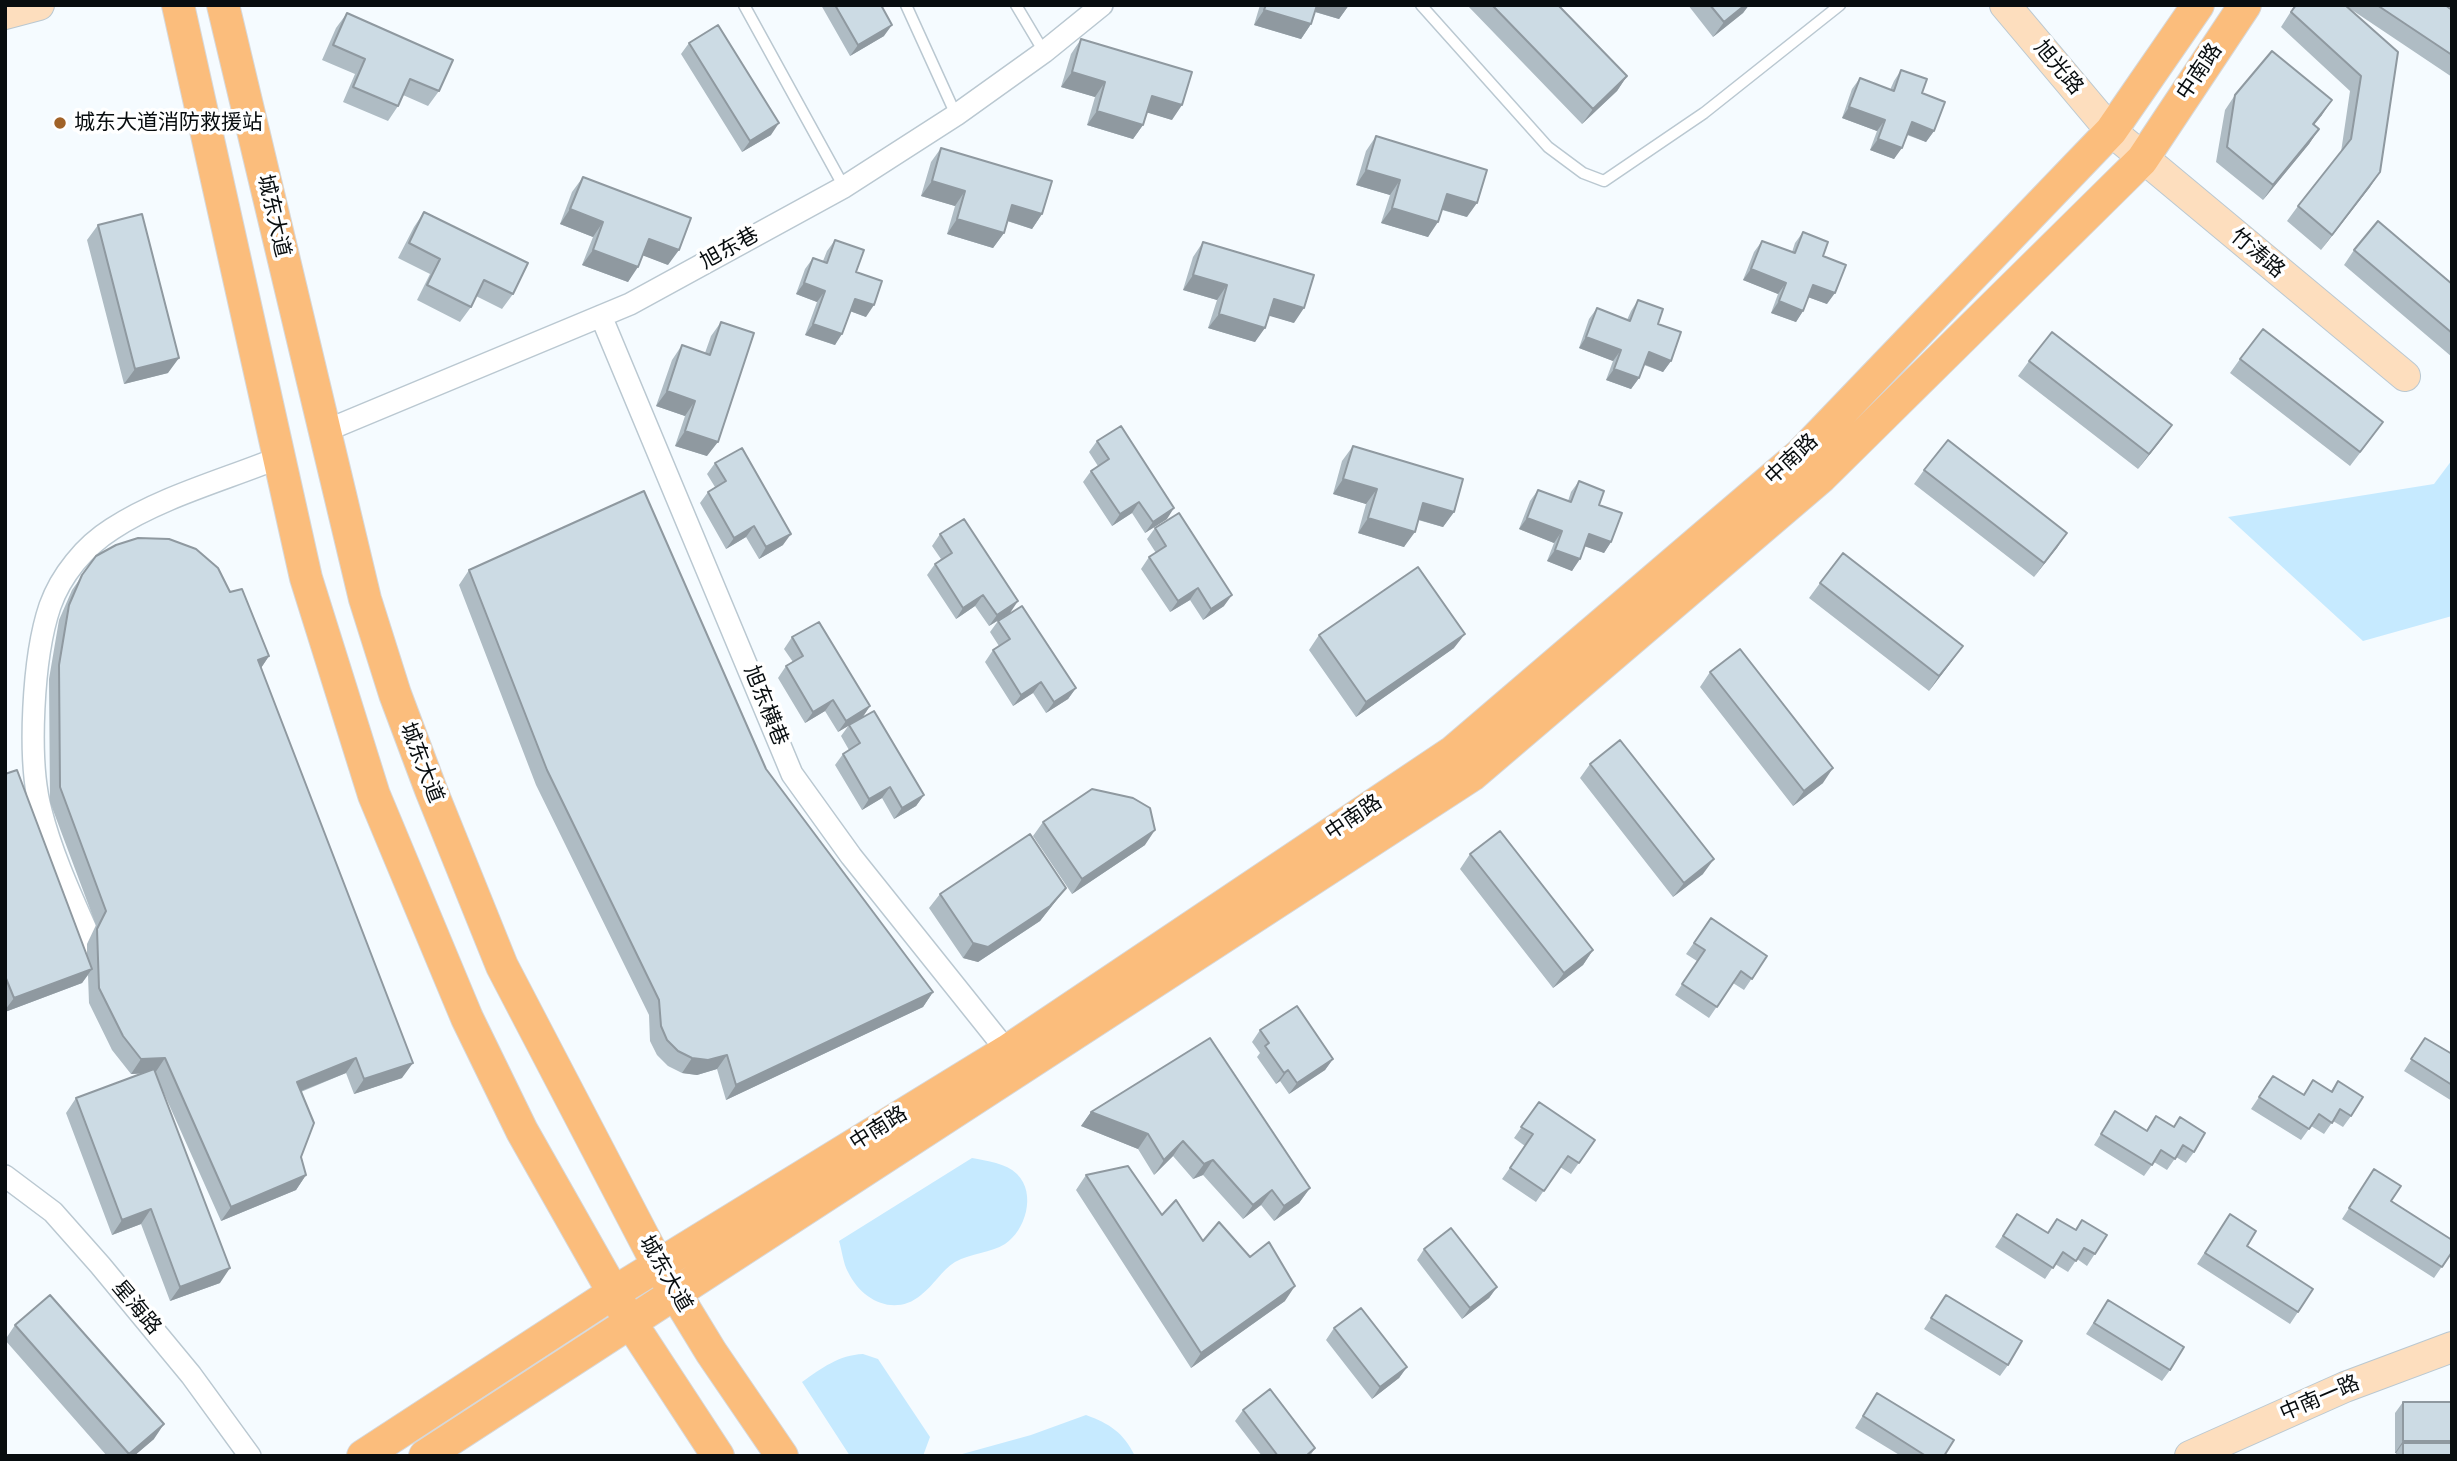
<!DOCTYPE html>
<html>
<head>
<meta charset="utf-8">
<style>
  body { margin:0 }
  #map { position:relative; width:2457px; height:1461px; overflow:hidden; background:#f5fbff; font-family:"Varela Round",sans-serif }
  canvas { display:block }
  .frame { position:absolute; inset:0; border:7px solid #080d0f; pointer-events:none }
</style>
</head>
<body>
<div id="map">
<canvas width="2457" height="1461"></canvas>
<div class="frame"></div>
</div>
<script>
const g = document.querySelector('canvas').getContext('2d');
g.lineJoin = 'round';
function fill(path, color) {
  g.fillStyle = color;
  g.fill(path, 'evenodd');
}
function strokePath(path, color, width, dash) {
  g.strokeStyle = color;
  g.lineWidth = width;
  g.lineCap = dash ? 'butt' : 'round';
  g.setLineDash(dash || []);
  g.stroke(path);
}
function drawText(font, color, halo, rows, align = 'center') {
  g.font = font + ' "Varela Round","Noto Sans SC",sans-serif';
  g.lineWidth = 7;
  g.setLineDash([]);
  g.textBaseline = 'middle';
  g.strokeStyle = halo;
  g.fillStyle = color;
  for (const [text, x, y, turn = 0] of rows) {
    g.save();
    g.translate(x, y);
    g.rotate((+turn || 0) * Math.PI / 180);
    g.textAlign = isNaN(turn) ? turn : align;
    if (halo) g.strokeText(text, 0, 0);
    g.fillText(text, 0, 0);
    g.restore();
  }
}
const green = new Path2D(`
  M2452 460V616L2363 641 2228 517 2434 484Z
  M972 1158C987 1161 1006 1163 1017 1174 1037 1194 1025 1231 1005 1244 991 1253 971 1253 955 1262 941 1271 934 1285 921 1295 895 1317 862 1301 848 1272 843 1263 842 1250 839 1241Z
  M863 1354 878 1359 930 1437 923 1456H850L802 1382C822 1368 839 1355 863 1354Z
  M1086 1415C1110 1424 1123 1432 1135 1456H955L1031 1435Z`);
const lane = new Path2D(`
  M744 5 844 187
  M906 5 956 115
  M1016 5 1044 52
  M1421 5 1548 147 1583 173 1604 181 1704 113 1840 5`);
const street = new Path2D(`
  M601 316 792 774 851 856 1007 1051
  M325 431 630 304 844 187 956 115 1044 52 1102 5
  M101 964C80 914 54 863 41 811 27 760 33 656 50 606 61 575 85 546 112 529 161 497 224 480 278 458
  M5 1176 53 1212 100 1265 191 1375 250 1456`);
const secondary = new Path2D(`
  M2005 5 2111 131 2405 376
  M5 14 39 5
  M2190 1456 2345 1387 2452 1347`);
const primary = new Path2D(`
  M178 5 306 578 374 795 467 1018 522 1131 629 1320 718 1456
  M223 5 365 599 395 694 431 790 502 966 658 1265 711 1352 782 1456
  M363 1456 613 1293 1007 1051 1454 751 1800 455 2111 131 2198 5
  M425 1456 1472 775 1821 477 2142 160 2245 5`);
const wall = new Path2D(`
  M821 5H881L884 36 850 56Z
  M1260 5H1349L1339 19 1315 12 1311 24 1301 39 1254 25Z
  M1467 5H1558L1627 76 1617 91 1582 124Z
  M1688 5H1749L1743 13 1713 37Z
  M2295 5H2445L2452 10V77L2346 6 2398 52 2370 187 2321 250 2287 221 2298 206 2341 152 2350 91 2281 27Z
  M347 13 439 91 428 106 403 95 398 106 388 121 343 102 355 74 322 60 336 28Z
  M1081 39 1172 120 1147 112 1143 125 1133 139 1087 125 1095 97 1061 87 1071 54Z
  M689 43 771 135 742 152 681 54Z
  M1901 70 1922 93 1934 131 1926 142 1907 135 1894 159 1870 150 1877 131 1842 118 1852 89 1860 78 1890 90 1894 81Z
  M2235 95 2322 115 2314 125 2319 129 2309 144 2263 200 2216 162 2225 110Z
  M1376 136 1467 217 1442 210 1428 237 1381 223 1390 195 1356 185 1366 151Z
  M941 148 1042 214 1032 229 1007 221 1004 233 993 248 947 234 955 206 921 196 931 162Z
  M583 177 668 265 643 255 628 282 582 265 593 237 560 224 572 192Z
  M424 212 513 294 502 309 476 296 471 307 460 322 417 300 430 274 398 258 414 227Z
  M98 225 168 373 124 384 87 240Z
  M1803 232 1823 256 1827 304 1808 297 1803 311 1796 322 1771 313 1778 294 1743 280 1754 252 1762 241 1792 252 1795 243Z
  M835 240 856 272 866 317 850 311 835 345 805 335 817 302 796 294 805 269 813 258 823 261 827 251Z
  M1203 242 1294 323 1269 315 1255 342 1208 328 1217 300 1183 290 1193 257Z
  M2354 250 2452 284V357L2344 265Z
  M1638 300 1658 324 1671 361 1663 372 1644 365 1639 378 1631 389 1606 380 1613 361 1579 348 1589 319 1597 308 1627 320 1631 311Z
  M721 322 707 456 675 446 685 416 656 406 672 360 682 345 705 353 711 336Z
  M2240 359 2373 436 2350 466 2230 373Z
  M2029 361 2162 439 2138 469 2018 376Z
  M1097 441 1167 519 1145 533 1132 513 1112 526 1083 482 1091 471 1098 466 1089 452Z
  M1353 446 1454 512 1443 527 1418 520 1404 547 1358 533 1366 504 1333 494 1342 461Z
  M715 463 783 545 759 559 746 537 726 549 700 503 708 492 715 487 707 474Z
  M1924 470 2067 533 2034 577 1914 484Z
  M1579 481 1599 505 1611 542 1604 553 1585 546 1572 571 1547 561 1554 543 1519 529 1530 501 1538 490 1568 501 1571 492Z
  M1155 528 1224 606 1203 620 1190 600 1170 612 1141 569 1149 557 1156 553 1147 539Z
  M940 534 1010 613 989 626 975 606 956 619 927 575 935 564 941 559 932 546Z
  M96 556 230 592 269 656 261 668 402 1078 354 1094 346 1073 301 1092V1157L306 1175 296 1190 221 1221 162 1089 220 1283 170 1301 141 1224 112 1235 66 1113 76 1098 143 1073 131 1074 112 1050 89 1003 88 975 82 983 5 1012V774L87 955V944L96 925 50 802 49 679 59 620 72 590Z
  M469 570 766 769 933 992 923 1007 726 1100 717 1069 697 1075 682 1073 668 1066 657 1055 650 1041 649 1015 536 785 459 585Z
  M1820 583 1952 661 1929 691 1809 598Z
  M998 621 1076 688 1068 699 1046 713 1033 693 1013 706 985 662 993 650 999 646 990 632Z
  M1319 635 1454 648 1356 717 1309 650Z
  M792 637 870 706 862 718 924 795 916 806 894 819 882 798 862 810 835 765 843 754 849 750 841 736 849 725 838 732 825 711 805 723 778 678 786 666 793 662 784 649Z
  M1710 672 1823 783 1793 806 1700 687Z
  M1590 764 1703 874 1673 897 1580 778Z
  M1043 822 1145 845 1072 894 1033 836Z
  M1470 854 1593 950 1583 965 1553 988 1460 869Z
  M1066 888 1055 902 1040 921 978 962 963 958 929 908 940 894Z
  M1711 918 1767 956 1744 990 1733 983 1709 1018 1675 995 1697 961 1686 954Z
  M1260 1030 1333 1059 1325 1070 1289 1094 1280 1081 1276 1084 1257 1057 1260 1053 1252 1042Z
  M1210 1038 1310 1188 1299 1203 1274 1221 1261 1205 1243 1219 1203 1175 1193 1179 1173 1156 1154 1175 1138 1149 1081 1126 1091 1112Z
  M2425 1038 2452 1054V1101L2404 1071Z
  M2273 1076 2303 1095 2313 1080 2331 1091 2338 1081 2351 1116 2343 1127 2333 1121 2324 1134 2311 1126 2301 1140 2251 1109Z
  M1539 1102 1595 1140 1571 1174 1560 1167 1536 1202 1502 1179 1525 1146 1514 1138Z
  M2115 1111 2146 1131 2156 1116 2174 1127 2180 1117 2194 1152 2186 1163 2176 1157 2167 1170 2154 1162 2144 1176 2094 1145Z
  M2374 1169 2391 1201 2452 1252 2434 1278 2342 1219Z
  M1086 1175 1162 1215 1203 1241 1285 1301 1191 1368 1076 1190Z
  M2017 1214 2047 1233 2075 1230 2082 1220 2107 1235 2087 1266 2077 1259 2068 1272 2055 1264 2045 1279 1995 1247Z
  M2230 1214 2247 1246 2298 1312 2290 1324 2197 1264Z
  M1424 1249 1497 1287 1489 1298 1462 1319 1417 1260Z
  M1946 1295 2008 1365 2000 1376 1924 1329Z
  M2108 1300 2170 1370 2162 1381 2086 1334Z
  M15 1325 154 1439 134 1456H107L5 1340Z
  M1334 1328 1407 1367 1399 1378 1372 1399 1326 1340Z
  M1877 1393 1944 1456H1901L1855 1428Z
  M2403 1402 2452 1456H2395L2396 1453H2395V1413Z
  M1243 1410 1315 1448 1310 1456H1262L1235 1421Z`);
const shadedWall = new Path2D(`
  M1313 5H1349L1339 19 1309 10Z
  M1745 5H1749L1743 13 1713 37 1724 22Z
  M1264 10 1311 24 1301 39 1254 25Z
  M892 25 884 36 850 56 858 45Z
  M1072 72 1105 82 1095 97 1061 87Z
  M1627 76 1617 91 1582 124 1593 109Z
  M1152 96 1182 105 1172 120 1142 111Z
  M2332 100 2322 115 2302 139 2313 124Z
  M1849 107 1885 120 1877 131 1842 118Z
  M1097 111 1143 125 1133 139 1087 125Z
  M1912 122 1934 131 1926 142 1904 133Z
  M779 123 771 135 742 152 750 141Z
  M2319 129 2309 144 2263 200 2273 185Z
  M1878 139 1902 148 1894 159 1870 150Z
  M1366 170 1400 180 1390 195 1356 185Z
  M2380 172 2370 187 2321 250 2332 235Z
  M932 181 965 191 955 206 921 196Z
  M1447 194 1477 203 1467 217 1437 208Z
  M1012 205 1042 214 1032 229 1002 219Z
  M1392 208 1438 222 1428 237 1381 223Z
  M570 209 603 222 593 237 560 224Z
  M957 219 1004 233 993 248 947 234Z
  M649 239 679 250 668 265 639 254Z
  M593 250 638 267 628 282 582 265Z
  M1751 269 1786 283 1778 294 1743 280Z
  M1193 275 1227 285 1217 300 1183 290Z
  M804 283 825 291 817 302 796 294Z
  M1813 285 1835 293 1827 304 1805 296Z
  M855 299 874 305 866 317 847 310Z
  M1274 299 1304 308 1294 323 1263 314Z
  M1779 301 1803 311 1796 322 1771 313Z
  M1219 314 1265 328 1255 342 1208 328Z
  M813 324 842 334 835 345 805 335Z
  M1586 337 1621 350 1613 361 1579 348Z
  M1649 352 1671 361 1663 372 1641 363Z
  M179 358 168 373 124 384 135 369Z
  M1614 369 1639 378 1631 389 1606 380Z
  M667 391 695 401 685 416 656 406Z
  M2172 425 2162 439 2138 469 2149 454Z
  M685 431 718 442 707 456 675 446Z
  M1343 479 1377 489 1366 504 1333 494Z
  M1139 502 1132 513 1112 526 1120 514Z
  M1423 503 1454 512 1443 527 1413 518Z
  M1174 508 1167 519 1145 533 1153 522Z
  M1368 518 1415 532 1404 547 1358 533Z
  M1527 518 1562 531 1554 543 1519 529Z
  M754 526 746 537 726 549 734 538Z
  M2067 533 2057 548 2034 577 2044 563Z
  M791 534 783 545 759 559 766 547Z
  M1589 534 1611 542 1604 553 1581 545Z
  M1555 550 1580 559 1572 571 1547 561Z
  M1198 588 1190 600 1170 612 1178 601Z
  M983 595 975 606 956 619 963 608Z
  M1232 595 1224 606 1203 620 1211 609Z
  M1018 601 1010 613 989 626 997 615Z
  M1465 634 1454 648 1356 717 1366 702Z
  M1963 646 1952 661 1929 691 1939 676Z
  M269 656 259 671 258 660Z
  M1041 682 1033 693 1013 706 1021 695Z
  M1076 688 1068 699 1046 713 1054 702Z
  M833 700 825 711 805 723 813 712Z
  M870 706 862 718 838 732 846 721Z
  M1833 768 1823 783 1793 806 1804 791Z
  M890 787 882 798 862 810 869 799Z
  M924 795 916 806 894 819 902 808Z
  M1155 830 1145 845 1072 894 1082 879Z
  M1714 859 1703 874 1673 897 1684 883Z
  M1066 888 1055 902 1040 921 978 962 963 958 973 943Z
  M1593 950 1583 965 1553 988 1564 973Z
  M92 969 82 983 5 1012V1010L14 998Z
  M933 992 923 1007 726 1100 736 1085Z
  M727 1055 717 1069 697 1075 682 1073 692 1058Z
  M165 1058 155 1073 131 1074 141 1059Z
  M356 1058 346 1073 286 1097 297 1082Z
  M1333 1059 1325 1070 1289 1094 1297 1083Z
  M413 1063 402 1078 354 1094 364 1079Z
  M1288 1070 1280 1081 1276 1084 1284 1073Z
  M1091 1112 1148 1134 1138 1149 1081 1126Z
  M1183 1141 1173 1156 1154 1175 1164 1160Z
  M1213 1160 1203 1175 1193 1179 1204 1164Z
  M306 1175 296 1190 221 1221 231 1207Z
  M1310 1188 1299 1203 1274 1221 1284 1206Z
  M1272 1190 1261 1205 1243 1219 1253 1205Z
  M151 1209 141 1224 112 1235 122 1220Z
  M230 1268 220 1283 170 1301 180 1287Z
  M1295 1286 1285 1301 1191 1368 1201 1353Z
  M1497 1287 1489 1298 1462 1319 1470 1308Z
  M1407 1367 1399 1378 1372 1399 1380 1387Z
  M164 1424 154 1439 134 1456H128Z
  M2403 1441H2452V1449L2403 1443 2396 1453H2395Z`);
const building = new Path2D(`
  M835 5H881L892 25 858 45Z
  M1266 5H1317L1311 24 1264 10Z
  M1492 5H1558L1627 76 1593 109Z
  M1710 5H1745L1724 22Z
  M2296 5H2345L2398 52 2380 172 2332 235 2298 206 2351 139 2361 76 2291 12Z
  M2377 5H2445L2452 10V55Z
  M347 13 453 60 439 91 410 79 398 106 353 87 365 59 333 45Z
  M718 25 779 123 750 141 689 43Z
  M1081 39 1192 72 1182 105 1152 96 1143 125 1097 111 1105 82 1072 72Z
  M2272 51 2332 100 2313 124 2319 129 2273 185 2227 147 2235 95Z
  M1901 70 1927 79 1922 93 1945 102 1934 131 1912 122 1902 148 1878 139 1885 120 1849 107 1860 78 1894 91Z
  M1376 136 1487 170 1477 203 1447 194 1438 222 1392 208 1400 180 1366 170Z
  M941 148 1052 181 1042 214 1012 205 1004 233 957 219 965 191 932 181Z
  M583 177 691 218 679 250 649 239 638 267 593 250 603 222 570 209Z
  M424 212 528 263 513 294 484 280 471 307 427 285 440 259 409 243Z
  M142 214 179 358 135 369 98 225Z
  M2378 221 2452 284V333L2354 250Z
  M1803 232 1828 242 1823 256 1846 265 1835 293 1813 285 1803 311 1779 301 1786 283 1751 269 1762 241 1795 253Z
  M835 240 864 250 856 272 882 281 874 305 855 299 842 334 813 324 825 291 804 283 813 258 827 263Z
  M1203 242 1314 275 1304 308 1274 299 1265 328 1219 314 1227 285 1193 275Z
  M1638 300 1663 309 1658 324 1681 332 1671 361 1649 352 1639 378 1614 369 1621 350 1586 337 1597 308 1630 321Z
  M721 322 754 333 718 442 685 431 695 401 667 391 682 345 710 355Z
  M2263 329 2383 422 2360 452 2240 359Z
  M2052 332 2172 425 2149 454 2029 361Z
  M1121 426 1174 508 1153 522 1139 502 1120 514 1091 471 1109 459 1097 441Z
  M1948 440 2067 533 2044 563 1924 470Z
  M1353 446 1463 479 1454 512 1423 503 1415 532 1368 518 1377 489 1343 479Z
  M742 448 791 534 766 547 754 526 734 538 708 492 726 481 715 463Z
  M1579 481 1604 491 1599 505 1622 513 1611 542 1589 534 1580 559 1555 550 1562 531 1527 518 1538 490 1571 502Z
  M644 491 766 769 933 992 736 1085 727 1055 708 1060 692 1058 678 1051 667 1040 661 1026 659 1000 547 770 469 570Z
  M1179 513 1232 595 1211 609 1198 588 1178 601 1149 557 1166 546 1155 528Z
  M964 519 1018 601 997 615 983 595 963 608 935 564 952 553 940 534Z
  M138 538 169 539 196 549 218 568 230 592 242 589 269 656 258 660 413 1063 364 1079 356 1058 297 1082 314 1123 301 1157 306 1175 231 1207 165 1058 141 1059 123 1036 99 988 97 929 106 911 60 787 59 665 69 605 82 575 96 556 116 545Z
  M1843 553 1963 646 1939 676 1820 583Z
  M1418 567 1465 634 1366 702 1319 635Z
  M1022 606 1076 688 1054 702 1041 682 1021 695 993 650 1010 639 998 621Z
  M819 622 870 706 846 721 833 700 813 712 786 666 803 656 792 637Z
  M1740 649 1833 768 1804 791 1710 672Z
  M874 711 924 795 902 808 890 787 869 799 843 754 860 743 849 725Z
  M1620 740 1714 859 1684 883 1590 764Z
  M17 770 92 969 14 998 5 976V774Z
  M1092 789 1133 798 1150 808 1155 830 1082 879 1043 822Z
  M1500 831 1593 950 1564 973 1470 854Z
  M1030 834 1066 888 1050 906 988 947 973 943 940 894Z
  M1711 918 1767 956 1752 979 1741 971 1717 1007 1682 984 1705 950 1694 943Z
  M1297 1006 1333 1059 1297 1083 1288 1070 1284 1073 1265 1046 1269 1043 1260 1030Z
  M1210 1038 1310 1188 1284 1206 1272 1190 1253 1205 1213 1160 1204 1164 1183 1141 1164 1160 1148 1134 1091 1112Z
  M2425 1038 2452 1054V1085L2411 1059Z
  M154 1069 230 1268 180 1287 151 1209 122 1220 76 1098Z
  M2273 1076 2304 1095 2313 1080 2332 1092 2338 1081 2363 1097 2351 1116 2340 1109 2332 1123 2319 1114 2309 1129 2259 1097Z
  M1539 1102 1595 1140 1579 1163 1568 1156 1544 1191 1510 1168 1533 1134 1521 1127Z
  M2115 1111 2147 1131 2156 1116 2174 1127 2180 1117 2205 1133 2194 1152 2183 1145 2175 1159 2161 1150 2152 1165 2101 1134Z
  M1128 1166 1162 1215 1176 1200 1203 1241 1219 1222 1250 1257 1269 1242 1295 1286 1201 1353 1086 1175Z
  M2374 1169 2401 1186 2391 1201 2452 1240V1252L2442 1267 2349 1208Z
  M2017 1214 2048 1233 2057 1219 2076 1230 2082 1220 2107 1235 2095 1254 2084 1248 2076 1261 2063 1252 2053 1268 2003 1236Z
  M2230 1214 2256 1231 2247 1246 2313 1289 2298 1312 2205 1253Z
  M1451 1228 1497 1287 1470 1308 1424 1249Z
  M50 1295 164 1424 129 1454 15 1325Z
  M1946 1295 2022 1341 2008 1365 1931 1318Z
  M2108 1300 2184 1347 2170 1370 2094 1323Z
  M1361 1308 1407 1367 1380 1387 1334 1328Z
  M1270 1389 1315 1448 1306 1456H1278L1243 1410Z
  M1877 1393 1954 1440 1944 1456H1926L1863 1416Z
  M2403 1402H2452V1441H2403Z
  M2403 1443H2452V1456H2403Z`);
const markers = [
  [60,123,7,"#a06228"]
];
const streetNames = [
  ["旭光路",2058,68,50],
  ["中南路",2200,72,-56],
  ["城东大道",273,216,77],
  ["旭东巷",730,249,-29],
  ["竹涛路",2257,254,40],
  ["中南路",1792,460,-43],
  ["旭东横巷",765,706,68],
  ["城东大道",421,763,69],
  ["中南路",1354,818,-34],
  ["中南路",879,1129,-32],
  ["城东大道",665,1274,60],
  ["星海路",136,1308,50],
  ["中南一路",2320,1399,-23]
];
const poiNames = [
  ["城东大道消防救援站",74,123]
];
fill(green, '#c6eaff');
strokePath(lane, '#bac8d1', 13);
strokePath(street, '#bac8d1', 24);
strokePath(secondary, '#bac8d1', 32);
strokePath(primary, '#d7d8d9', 34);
strokePath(lane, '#fff', 10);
strokePath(street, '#fff', 21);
strokePath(secondary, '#fddebe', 30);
strokePath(primary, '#fbbd7c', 32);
fill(wall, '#afbcc4');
fill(shadedWall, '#8f99a0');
fill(building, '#ccdbe4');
strokePath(building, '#8f99a0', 2);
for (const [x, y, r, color] of markers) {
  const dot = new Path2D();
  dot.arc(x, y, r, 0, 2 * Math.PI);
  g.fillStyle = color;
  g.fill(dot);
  strokePath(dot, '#fff', 2.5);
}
drawText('21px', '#080d0f', '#fff', streetNames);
drawText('21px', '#080d0f', '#fff', poiNames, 'left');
</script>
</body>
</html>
